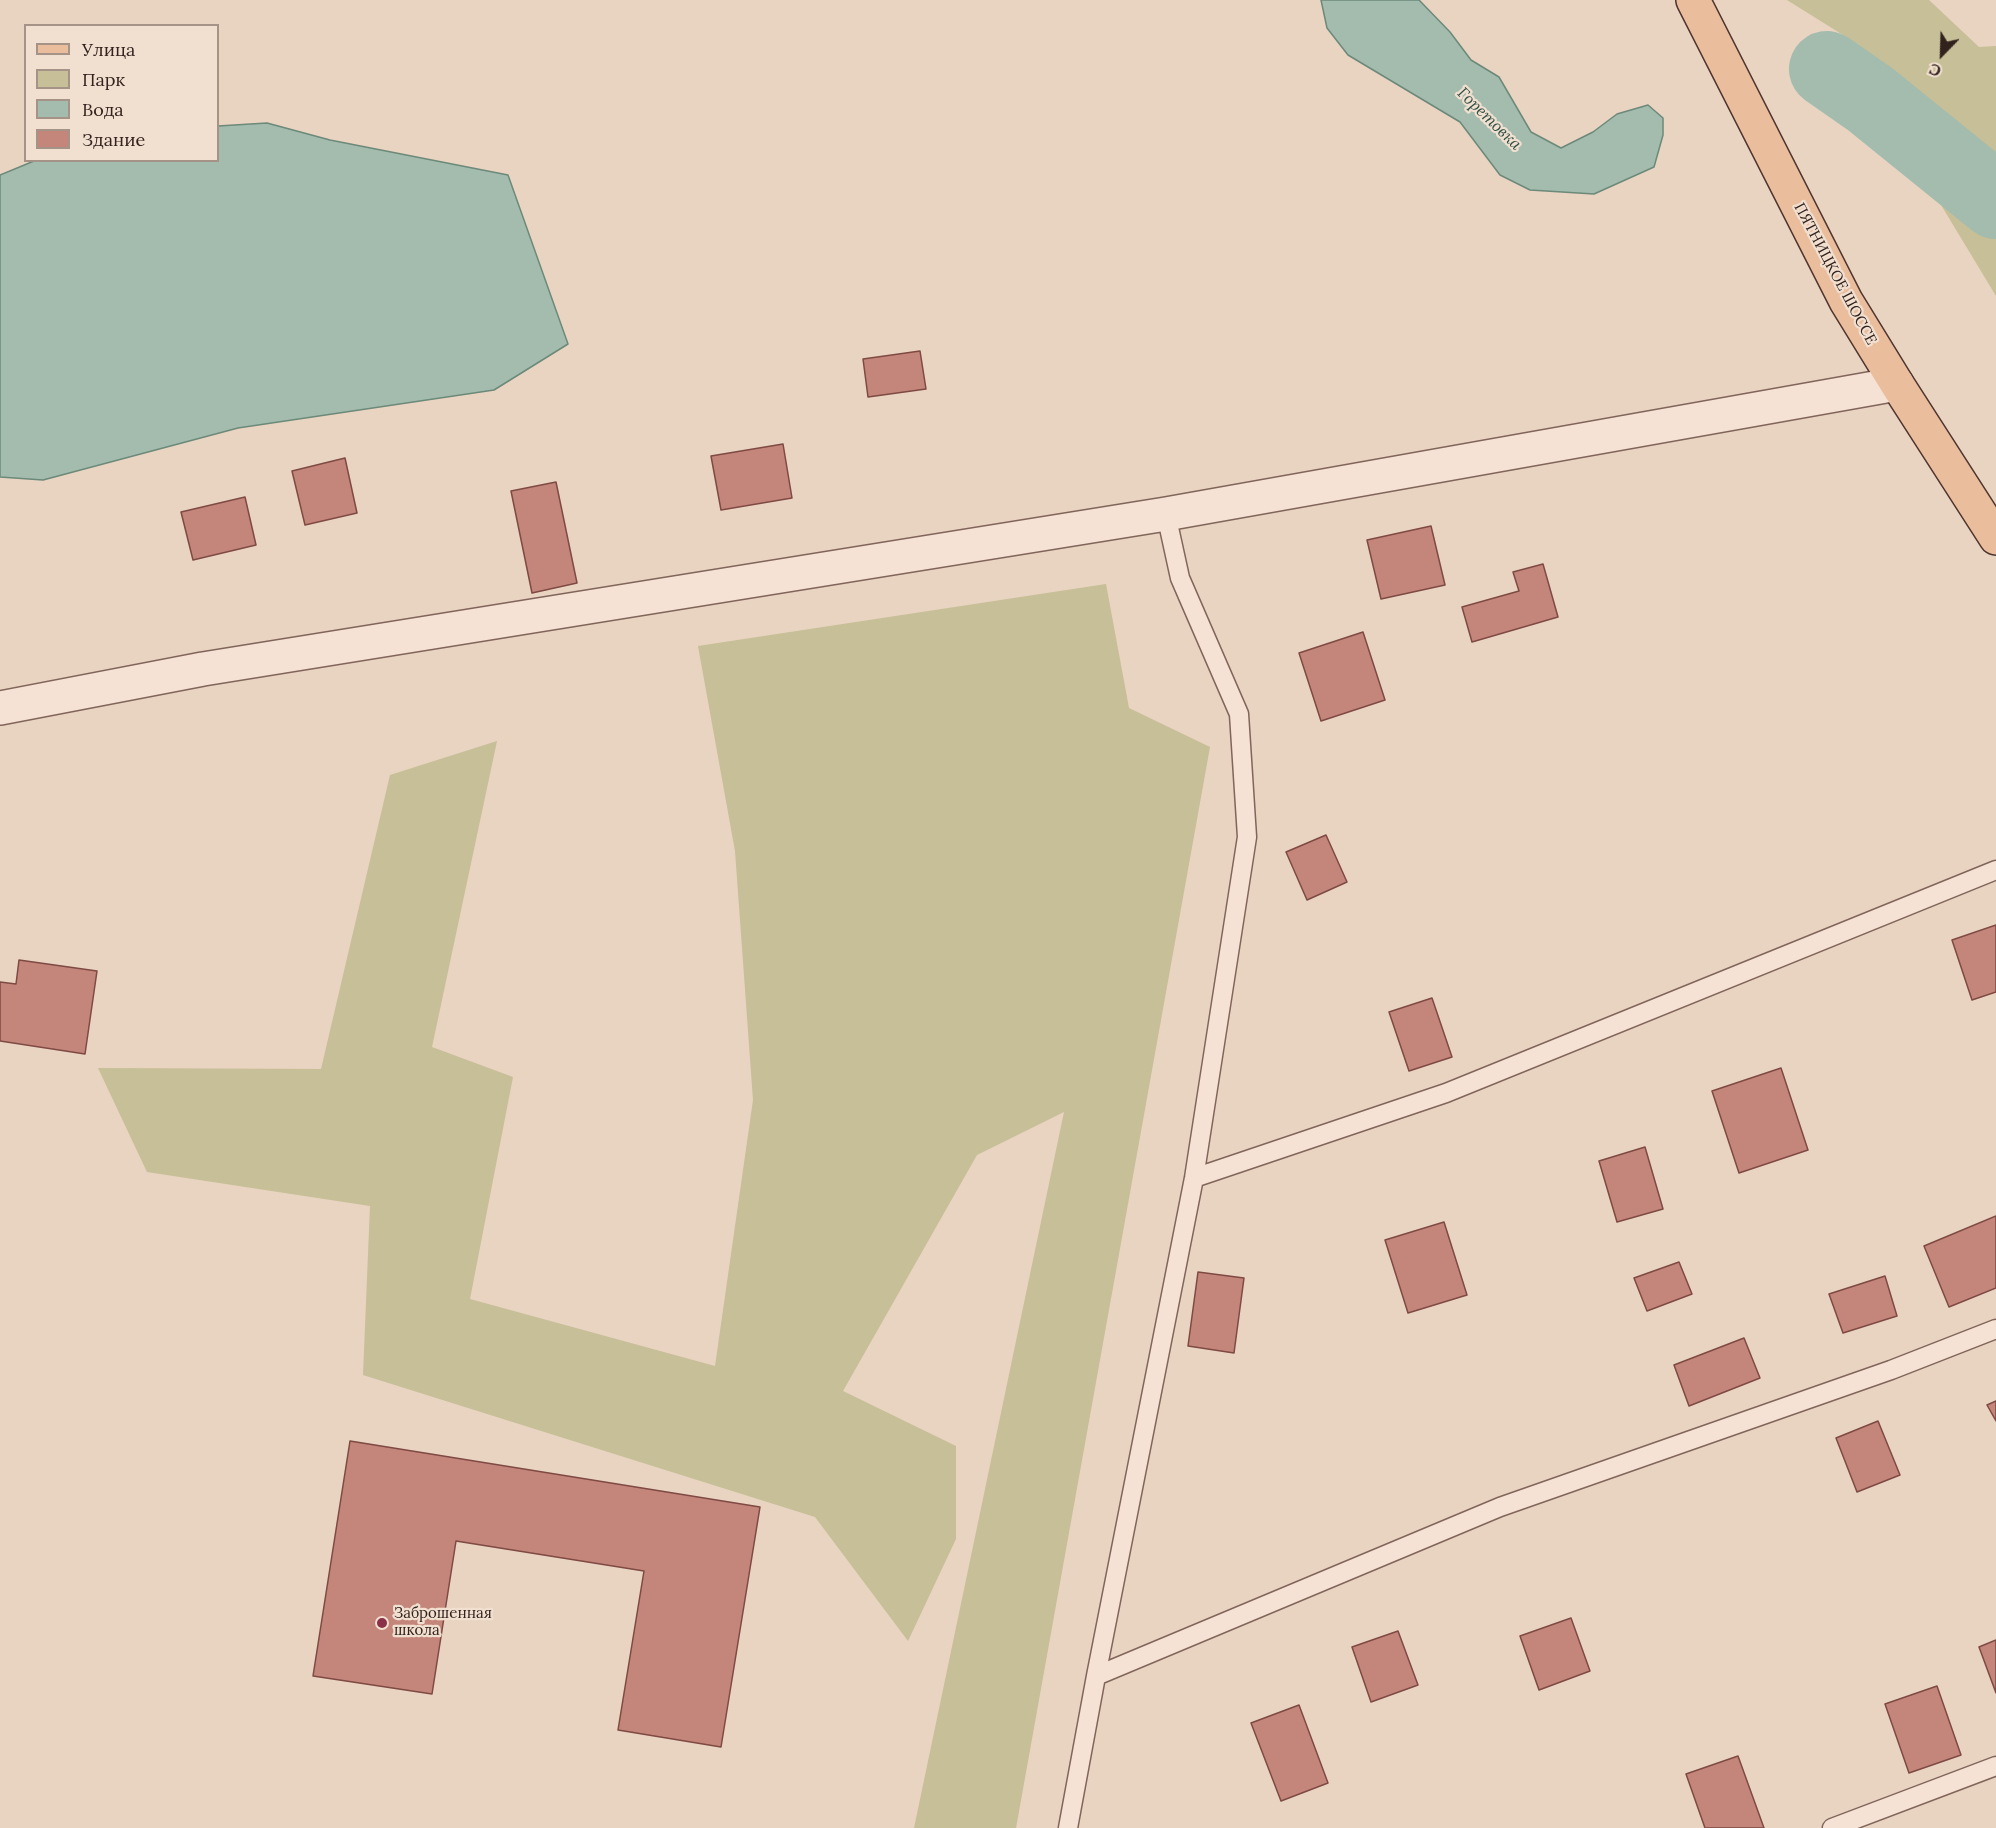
<!DOCTYPE html>
<html>
<head>
<meta charset="utf-8">
<style>
  body { margin:0 }
  #map { position:relative; width:1996px; height:1828px; overflow:hidden; background:#e9d3c1; font-family:Lora,serif }
  canvas { display:block }
  .legend { position:absolute; left:24px; top:24px; width:195px; height:138px; box-sizing:border-box; background:#f1dfd0; border:2px solid #a59388; margin:0; padding:8px 10px; list-style:none; font-size:18px; color:#32221d }
  .legend li { display:flex; align-items:center; gap:12px; height:30px }
  .legend b { width:30px; border:2px solid #a59388 }
  .north { position:absolute; left:1912px; top:24px; width:60px; height:60px; -webkit-text-stroke:4px #f1dfd0; paint-order:stroke; rotate:203deg; font-size:16px; font-weight:700; line-height:24px; text-align:center; color:#32221d }
  .north::after { content:''; display:block; margin:auto; width:21px; height:27px; background:#32221d; clip-path:polygon(50% 0,100% 100%,50% 72%,0 100%) }
</style>
</head>
<body>
<div id="map">
<canvas width="1996" height="1828"></canvas>
<ul class="legend">
<li><b style="height:8px;background:#eabd9c"></b>Улица</li>
<li><b style="height:16px;background:#c6bf97"></b>Парк</li>
<li><b style="height:16px;background:#a3bcae"></b>Вода</li>
<li><b style="height:16px;background:#c4867b"></b>Здание</li>
</ul>
<div class="north">С</div>
</div>
<script>
const g = document.querySelector('canvas').getContext('2d');
g.lineJoin = 'round';
function fill(path, color) {
  g.fillStyle = color;
  g.fill(path, 'evenodd');
}
function strokePath(path, color, width, dash) {
  g.strokeStyle = color;
  g.lineWidth = width;
  g.lineCap = dash ? 'butt' : 'round';
  g.setLineDash(dash || []);
  g.stroke(path);
}
function drawText(font, color, halo, rows, align = 'center') {
  g.font = font + ' Lora,serif';
  g.lineWidth = 4.5;
  g.setLineDash([]);
  g.textBaseline = 'middle';
  g.strokeStyle = halo;
  g.fillStyle = color;
  for (const [text, x, y, turn = 0] of rows) {
    g.save();
    g.translate(x, y);
    g.rotate((+turn || 0) * Math.PI / 180);
    g.textAlign = isNaN(turn) ? turn : align;
    if (halo) g.strokeText(text, 0, 0);
    g.fillText(text, 0, 0);
    g.restore();
  }
}
const green = new Path2D(`
  M1787 0H1929L1979 47 1996 46V296L1894 127 1859 45Z
  M1106 584 1129 708 1210 747 1016 1828H914L1064 1112 977 1155 843 1391 956 1446V1539L908 1641 815 1517 363 1375 370 1206 147 1172 98 1068 321 1069 390 775 497 741 432 1047 513 1077 470 1299 715 1366 753 1100 735 851 698 646Z`);
const water = new Path2D(`
  M1321 0H1419L1450 32 1471 60 1499 77 1531 132 1561 148 1593 132 1617 114 1648 105 1663 118V135L1654 167 1594 194 1530 190 1500 175 1460 122 1348 55 1327 28Z
  M267 123 330 140 508 175 568 344 494 390 238 428 43 480 0 477V175L34 161 218 160V126Z`);
const river = new Path2D(`
  M1827 69 1870 99 1996 201`);
const building = new Path2D(`
  M920 351 926 389 868 397 863 359Z
  M783 444 792 498 721 510 711 456Z
  M345 458 357 513 305 525 292 471Z
  M556 482 577 583 532 593 511 491Z
  M245 497 256 545 193 560 181 512Z
  M1431 526 1445 585 1381 599 1367 540Z
  M1543 564 1558 617 1472 642 1462 607 1519 591 1513 572Z
  M1363 632 1385 700 1321 721 1299 653Z
  M1326 835 1347 882 1307 900 1286 852Z
  M1996 925V992L1972 1000 1952 940Z
  M19 960 97 971 85 1054 0 1041V982L16 984Z
  M1432 998 1452 1057 1409 1071 1389 1012Z
  M1781 1068 1808 1150 1739 1173 1712 1091Z
  M1645 1147 1663 1209 1617 1222 1599 1161Z
  M1996 1216V1288L1949 1307 1924 1246Z
  M1444 1222 1467 1295 1408 1313 1385 1240Z
  M1679 1262 1692 1294 1647 1311 1634 1278Z
  M1198 1272 1244 1278 1234 1353 1188 1346Z
  M1885 1276 1897 1316 1843 1333 1829 1294Z
  M1744 1338 1760 1378 1689 1406 1674 1365Z
  M1996 1401V1421L1987 1405Z
  M1878 1421 1900 1475 1857 1492 1836 1438Z
  M350 1441 760 1507 721 1747 618 1730 644 1571 456 1541 432 1694 313 1676Z
  M1571 1618 1590 1671 1539 1690 1520 1636Z
  M1398 1631 1418 1685 1371 1702 1352 1647Z
  M1996 1640V1693L1979 1647Z
  M1937 1686 1961 1755 1909 1773 1885 1704Z
  M1299 1705 1328 1783 1281 1801 1251 1723Z
  M1738 1756 1764 1828H1705L1686 1774Z`);
const service = new Path2D(`
  M1194 1178 1446 1093 1996 870
  M1096 1676 1500 1507 1891 1370 1996 1329
  M1068 1828 1096 1676 1194 1178 1247 837 1239 714 1180 578 1166 514
  M1832 1828 1996 1766`);
const minor = new Path2D(`
  M0 708 203 669 1166 514 1897 384`);
const primary = new Path2D(`
  M1693 0 1846 301 1897 384 1996 538`);
const markers = [
  [382,1623,6,"#8a3049"]
];
const streetNames = [
  ["ПЯТНИЦКОЕ ШОССЕ",1835,274,62]
];
const poiNames = [
  ["Заброшенная",394,1614],
  ["школа",394,1631]
];
const waterNames = [
  ["Горетовка",1489,119,44]
];
fill(green, '#c6bf97');
fill(water, '#a3bcae');
strokePath(water, '#6c897a', 1.5);
strokePath(river, '#a3bcae', 76);
fill(building, '#c4867b');
strokePath(building, '#7e4a43', 1.5);
strokePath(service, '#81655b', 21);
strokePath(minor, '#81655b', 36);
strokePath(primary, '#4f352f', 36);
strokePath(service, '#f5e2d4', 18);
strokePath(minor, '#f5e2d4', 33);
strokePath(primary, '#eabd9c', 33);
for (const [x, y, r, color] of markers) {
  const dot = new Path2D();
  dot.arc(x, y, r, 0, 2 * Math.PI);
  g.fillStyle = color;
  g.fill(dot);
  strokePath(dot, '#f1dfd0', 2);
}
drawText('15px', '#32221d', '#f1dfd0', streetNames);
drawText('15px', '#32221d', '#f1dfd0', poiNames, 'left');
drawText('italic 16px', '#2e5145', '#f1dfd0', waterNames);
</script>
</body>
</html>
